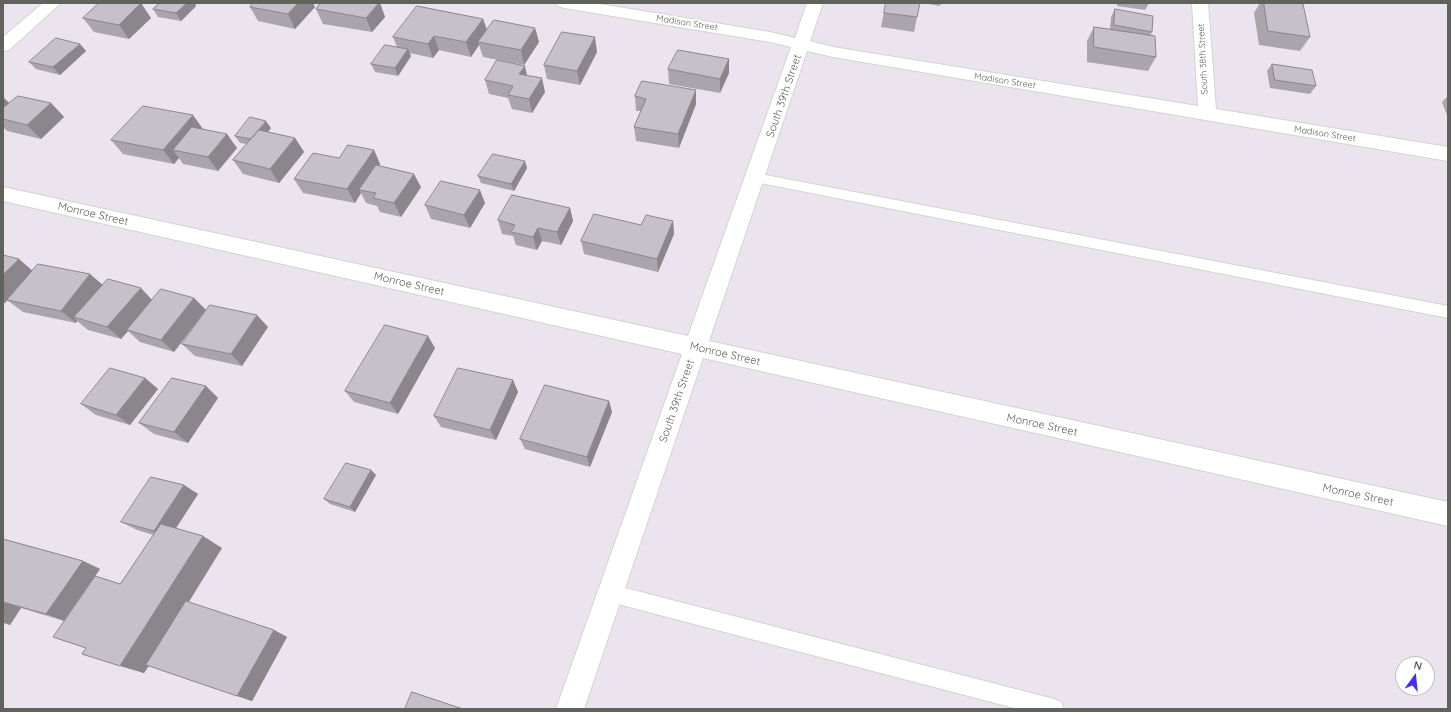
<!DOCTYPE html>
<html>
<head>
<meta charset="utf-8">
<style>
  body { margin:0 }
  #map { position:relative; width:1451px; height:712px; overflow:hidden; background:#ebe3ee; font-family:Quicksand,sans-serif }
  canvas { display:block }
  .frame { position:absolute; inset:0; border:4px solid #5f635b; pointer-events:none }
  .north { position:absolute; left:1395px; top:656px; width:40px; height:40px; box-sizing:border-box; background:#fff; border:1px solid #bfc1bd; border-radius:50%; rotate:15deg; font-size:11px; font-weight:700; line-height:16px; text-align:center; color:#5f635b }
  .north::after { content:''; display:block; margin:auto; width:14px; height:18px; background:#4330e7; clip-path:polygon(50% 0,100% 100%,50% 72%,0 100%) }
</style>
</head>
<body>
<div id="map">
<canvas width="1451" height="712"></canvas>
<div class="frame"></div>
<div class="north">N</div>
</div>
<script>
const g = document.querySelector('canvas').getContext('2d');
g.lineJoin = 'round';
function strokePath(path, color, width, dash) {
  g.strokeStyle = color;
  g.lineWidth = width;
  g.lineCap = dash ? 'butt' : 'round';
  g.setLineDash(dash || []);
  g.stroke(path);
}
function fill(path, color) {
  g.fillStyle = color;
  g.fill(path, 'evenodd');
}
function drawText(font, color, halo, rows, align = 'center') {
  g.font = font + ' Quicksand,sans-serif';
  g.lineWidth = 3.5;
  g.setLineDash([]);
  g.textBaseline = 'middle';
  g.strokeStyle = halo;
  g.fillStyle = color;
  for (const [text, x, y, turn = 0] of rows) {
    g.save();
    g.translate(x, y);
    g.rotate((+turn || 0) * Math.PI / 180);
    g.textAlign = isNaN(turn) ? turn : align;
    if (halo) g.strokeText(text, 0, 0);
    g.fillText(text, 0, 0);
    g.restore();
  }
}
const lane = new Path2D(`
  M755 173 1448 306V318L750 181 749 178 750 175Z
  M610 584 1054 699 1061 702 1064 709H1018L610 602 604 599 601 593 604 587Z`);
const street = new Path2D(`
  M43 3H61L9 50 3 51V37Z
  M556 3H594L770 32 795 38 807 3H823L810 41 833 47 1198 106 1192 3H1208L1216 109 1448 147V161L833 57 807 51 709 341 1448 502V526L703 358 584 709H556L682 354 3 201V187L688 336 791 47 770 42 564 8 558 6Z`);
const wall = new Path2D(`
  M160 3H195L196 6 181 21 158 17 153 9Z
  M321 3H380L385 17 372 32 323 24 316 9Z
  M886 3 917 17 914 32 881 27Z
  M923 3H941L940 6Z
  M1117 3H1149L1145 10 1117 6Z
  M1260 3H1297L1310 37 1300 51 1259 45 1254 13Z
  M250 7H315L295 29 258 21Z
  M1115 9 1152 32 1150 36 1156 57 1148 71 1087 62V41L1094 27 1110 29 1111 17Z
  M83 18H151L129 39 94 32Z
  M483 19 487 30 535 28 539 42 524 65 483 57 479 45 471 57 439 50 433 58 409 53 411 56 398 76 375 72 371 64 397 47 393 37Z
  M80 44 86 51 60 75 36 69 29 62Z
  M597 52 580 85 547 79 544 65Z
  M729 59V73L720 93 669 84 668 69Z
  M1272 64 1316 86 1310 94 1270 88 1267 71Z
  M527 75 545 92 532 113 512 109 508 98 489 94 485 80Z
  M696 90V104L679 148 636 141 634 127 641 111H636L635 96Z
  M1448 96V118L1442 102Z
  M3 97 9 103H51L64 117 41 139 7 131 3 127Z
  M271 128 267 132 295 138 304 152 279 183 243 174 233 160 247 144 240 143 235 136Z
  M203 129 237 148 218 171 183 164 179 158 174 164 123 154 111 140Z
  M374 150 380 164 379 166 421 187 401 217 380 212 377 206 366 203 361 193 355 203 303 193 294 179 339 158Z
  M527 168 514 191 481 183 478 176Z
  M485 203 470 228 431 219 425 205Z
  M570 208 573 221 561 245 542 241 537 250 516 245 513 236 502 234 498 220Z
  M673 221 674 234 658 272 584 254 581 241 641 225Z
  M3 255 32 271 90 274 102 285 152 300 194 298 206 310 174 352 140 342 128 331 121 339 88 330 77 321 76 323 23 312 7 300 5 303 3 302Z
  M268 327 242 366 195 356 182 344Z
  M435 348 398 414 354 402 345 391Z
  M145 378 158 389 130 425 96 415 81 404Z
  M513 380 518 392 496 440 441 427 434 416Z
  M206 386 218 398 188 443 154 434 139 423Z
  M609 401 612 412 590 467 525 449 520 439Z
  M371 470 376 475 355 512 330 504 324 499Z
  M184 485 198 494 176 528 222 548 189 602 274 630 287 637 252 701 149 666 144 673 82 654 86 648 64 621 21 608 10 625 3 623V539L83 561 100 569 95 576 120 584 154 535 137 530 121 522Z`);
const shadedWall = new Path2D(`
  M141 3 151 18 129 39 119 25Z
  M187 3H195L196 6 181 21 176 13Z
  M298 3H313L315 7 295 29 288 14Z
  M379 3H380L385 17 372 32 366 18Z
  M483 19 488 33 478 42 479 45 471 57 466 42Z
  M535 28 539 42 524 65 521 50Z
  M434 36 439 50 433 58 428 44Z
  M595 37 597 52 580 85 577 71Z
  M80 44 86 51 60 75 53 67Z
  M408 49 411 56 398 76 395 68Z
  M729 59V73L720 93V79Z
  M525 66 528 80 519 74Z
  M542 78 545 92 532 113 529 99Z
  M696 90V104L679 148 678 134Z
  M3 97 12 106 3 114Z
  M51 103 64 117 41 139 27 125Z
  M193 115 203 129 184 152 173 150 179 158 174 164 163 150Z
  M266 121 271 128 257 146 252 139Z
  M227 134 237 148 218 171 208 157Z
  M295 138 304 152 279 183 270 169Z
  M374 150 380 164 363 191 359 190 361 193 355 203 347 189Z
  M525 161 527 168 514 191 511 184Z
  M414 174 421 187 401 217 394 203Z
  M480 190 485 203 470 228 464 215Z
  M570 208 573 221 561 245 557 232Z
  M673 221 674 234 658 272 657 259Z
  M538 228 542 241 537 250 533 237Z
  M19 259 34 272 5 303 3 301V275Z
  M90 274 104 286 74 317 77 321 76 323 61 311Z
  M141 288 153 301 127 330 128 331 121 339 107 327Z
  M194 298 206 310 174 352 161 340Z
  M257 315 268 327 242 366 231 354Z
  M428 336 435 348 398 414 390 403Z
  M145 378 158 389 130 425 116 415Z
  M513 380 518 392 496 440 490 430Z
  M206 386 218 398 188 443 174 432Z
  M609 401 612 412 590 467 587 457Z
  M371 470 376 475 355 512 350 507Z
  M184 485 198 494 169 539 154 531Z
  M203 536 222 548 144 673 120 666Z
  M83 561 100 569 65 621 46 614Z
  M3 602 21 608 10 625 3 622Z
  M274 630 287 637 252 701 237 696Z`);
const building = new Path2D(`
  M99 3H141L119 25 83 18Z
  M160 3H187L176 13 153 9Z
  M253 3H298L288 14 250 7Z
  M321 3H379L366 18 316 9Z
  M886 3H920L917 17 884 13Z
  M1264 3H1297L1303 4 1310 37 1268 31Z
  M417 6 483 19 466 42 434 36 428 44 393 37Z
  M1115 9 1153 16 1152 32 1114 25Z
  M494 20 535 28 521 50 478 42Z
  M1094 27 1155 36 1156 57 1094 47Z
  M562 32 595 37 577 71 544 65Z
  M56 38 80 44 53 67 29 62Z
  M385 45 408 49 395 68 371 64Z
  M678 50 729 59 720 79 668 69Z
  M497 60 525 66 519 74 542 78 529 99 508 95 513 86 485 80Z
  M1272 64 1312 70 1316 86 1275 80Z
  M642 81 696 90 678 134 634 127 646 99 635 96Z
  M18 96 51 103 27 125 3 119V108Z
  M143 106 193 115 163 150 111 140Z
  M250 117 266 121 251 139 235 136Z
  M192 127 227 134 208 157 173 150Z
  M259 130 295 138 270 169 233 160Z
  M348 145 374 150 347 189 294 179 313 153 339 158Z
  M493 154 525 161 511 184 478 176Z
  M376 165 414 174 394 203 373 198 376 193 359 190Z
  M441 181 480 190 464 215 425 205Z
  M512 195 570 208 557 232 538 228 533 237 511 232 515 225 498 220Z
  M594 214 641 225 646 215 673 221 657 259 581 241Z
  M3 255 19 259 3 275Z
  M38 264 90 274 61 311 7 300Z
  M108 279 141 288 107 327 74 317Z
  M161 289 194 298 161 340 127 330Z
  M210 305 257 315 231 354 182 344Z
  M385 325 428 336 390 403 345 391Z
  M110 368 145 378 116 415 81 404Z
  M458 368 513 380 490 430 434 416Z
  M172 378 206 386 174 432 139 423Z
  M545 385 609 401 587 457 520 439Z
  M346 463 371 470 350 507 324 499Z
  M151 477 184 485 154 531 121 522Z
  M161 524 203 536 120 666 82 654 86 648 53 637 95 576 120 584Z
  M3 539 83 561 46 614 3 602Z
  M186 601 274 630 237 696 146 665Z
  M412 692 463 709H405Z`);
const farStreetnames = [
  ["Madison Street",687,23,9],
  ["South 38th Street",1203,59,-93],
  ["Madison Street",1005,81,9],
  ["Madison Street",1325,134,9]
];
const streetNames = [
  ["South 39th Street",784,96,-71],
  ["Monroe Street",93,214,13],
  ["Monroe Street",409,284,13],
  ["Monroe Street",725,354,13],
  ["South 39th Street",677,401,-71],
  ["Monroe Street",1042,425,12],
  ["Monroe Street",1358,495,12]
];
strokePath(lane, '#d0d5ce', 2);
strokePath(street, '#d0d5ce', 2);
fill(lane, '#fff');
fill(street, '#fff');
fill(wall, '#aaa5ac');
fill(shadedWall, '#8b868c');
fill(building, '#c6c0c8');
strokePath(building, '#8b868c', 1);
drawText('9px', '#5f635b', '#fff', farStreetnames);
drawText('11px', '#5f635b', '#fff', streetNames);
</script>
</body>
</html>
